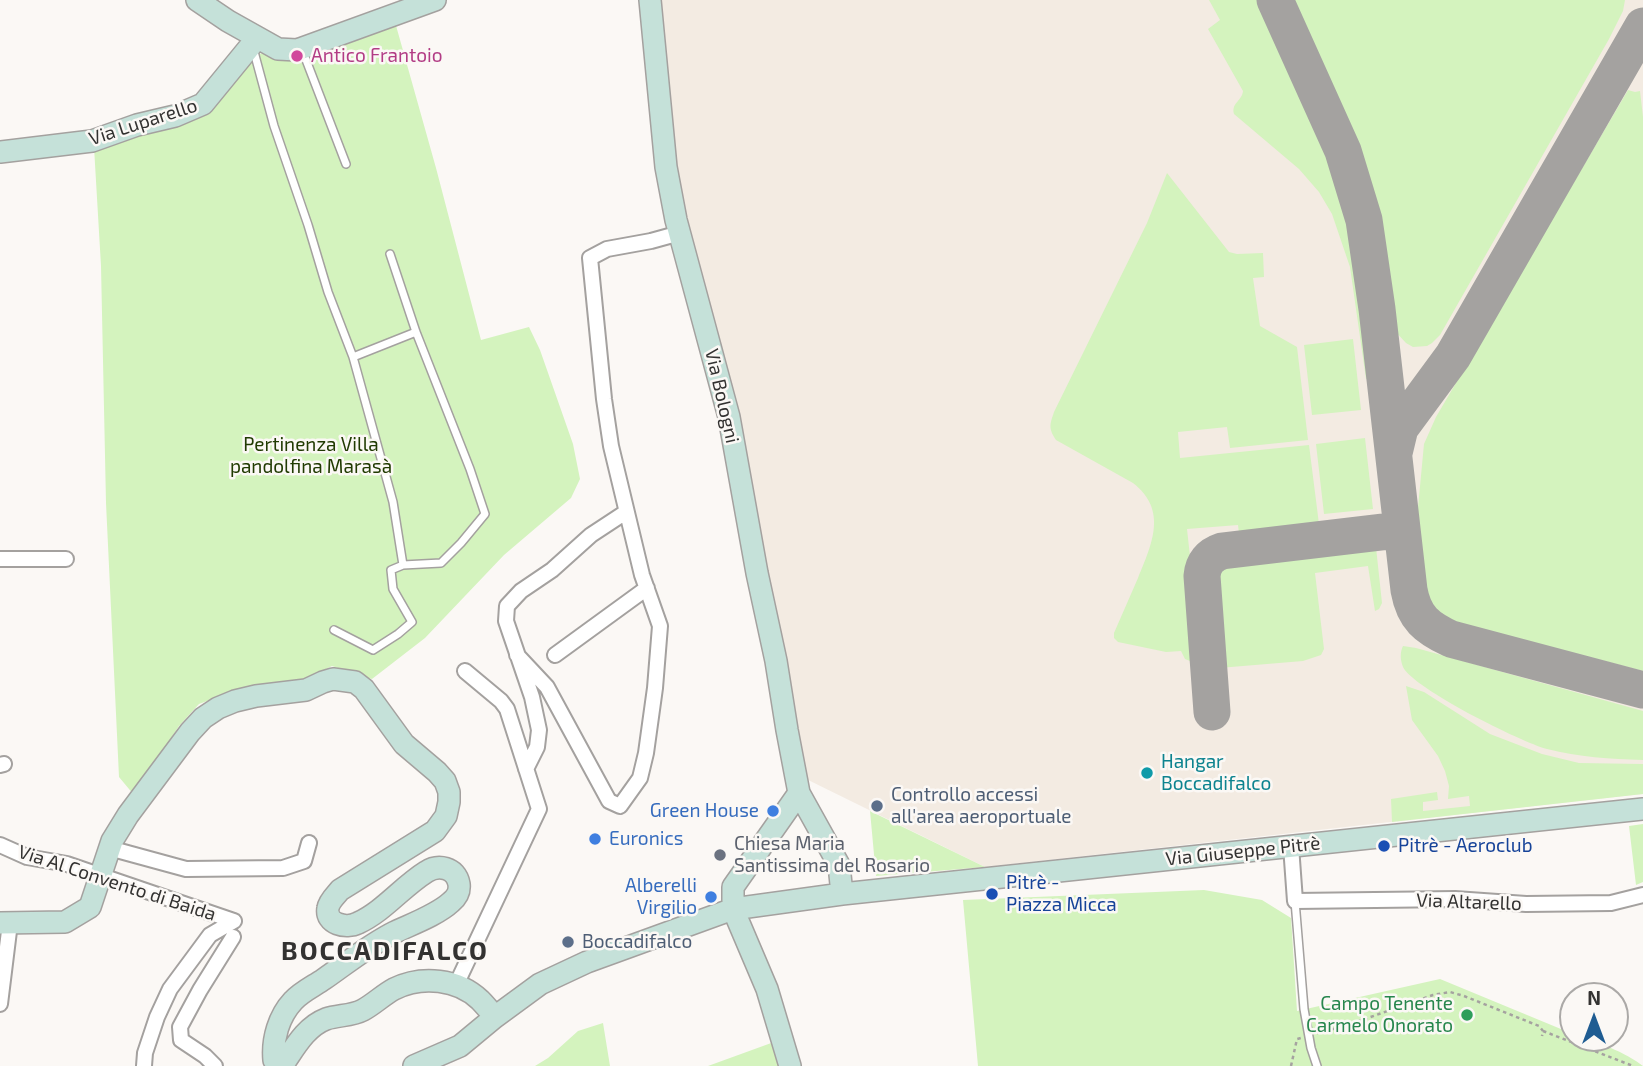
<!DOCTYPE html>
<html>
<head>
<meta charset="utf-8">
<style>
  body { margin:0 }
  #map { position:relative; width:1643px; height:1066px; overflow:hidden; background:#fbf8f5; font-family:"Exo 2",sans-serif }
  canvas { display:block }
  .north { position:absolute; left:1559px; top:982px; width:70px; height:70px; box-sizing:border-box; background:#fbf8f5; border:2px solid #aba9a7; border-radius:50%; rotate:0deg; font-size:19px; font-weight:700; line-height:28px; text-align:center; color:#333231 }
  .north::after { content:''; display:block; margin:auto; width:24px; height:32px; background:#1f5c92; clip-path:polygon(50% 0,100% 100%,50% 72%,0 100%) }
</style>
</head>
<body>
<div id="map">
<canvas width="1643" height="1066"></canvas>
<div class="north">N</div>
</div>
<script>
const g = document.querySelector('canvas').getContext('2d');
g.lineJoin = 'round';
function fill(path, color) {
  g.fillStyle = color;
  g.fill(path, 'evenodd');
}
function strokePath(path, color, width, dash) {
  g.strokeStyle = color;
  g.lineWidth = width;
  g.lineCap = dash ? 'butt' : 'round';
  g.setLineDash(dash || []);
  g.stroke(path);
}
function drawText(font, color, halo, rows, align = 'center') {
  g.font = font + ' "Exo 2",sans-serif';
  g.lineWidth = 5;
  g.setLineDash([]);
  g.textBaseline = 'middle';
  g.strokeStyle = halo;
  g.fillStyle = color;
  for (const [text, x, y, turn = 0] of rows) {
    g.save();
    g.translate(x, y);
    g.rotate((+turn || 0) * Math.PI / 180);
    g.textAlign = isNaN(turn) ? turn : align;
    if (halo) g.strokeText(text, 0, 0);
    g.fillText(text, 0, 0);
    g.restore();
  }
}
const built = new Path2D(`
  M656 0H1643V794L985 867 800 776 677 192Z`);
const green = new Path2D(`
  M1209 0H1263L1347 180 1356 215 1365 276 1374 378 1366 379 1350 267 1332 214 1319 192 1299 169 1234 114C1231 103 1242 101 1243 91L1208 29 1220 20Z
  M1291 0H1625L1623 11 1609 39 1440 335 1432 343 1427 346 1413 347 1406 343 1395 331 1382 237 1369 185 1331 90Z
  M395 22 436 168 481 340 529 327 540 350 573 444 580 479 571 498 504 555 425 638 372 679 332 666 297 683 226 694 199 704 179 726 134 795 119 777 106 503 101 266 94 147 175 122 249 56 264 53 289 60 305 59Z
  M1628 90 1635 92 1640 91 1643 117V671L1443 619 1432 608 1422 588 1417 563 1415 539 1424 444 1436 417Z
  M1167 173 1229 252 1237 254 1263 253 1264 277 1253 278 1260 326 1297 347 1308 440 1230 448 1227 427 1178 432 1180 458 1309 445 1320 532 1240 542 1238 525 1187 529 1201 657 1199 665 1192 666 1190 661 1185 659 1181 651 1166 652 1118 642 1114 638V633C1122 615 1130 596 1138 578 1152 544 1168 510 1133 483L1056 440C1048 428 1050 424 1054 412L1147 223Z
  M1353 339 1361 410 1312 415 1304 345Z
  M1365 438 1373 509 1324 514 1316 444Z
  M1375 538 1382 603 1379 609 1375 611 1368 566 1315 573 1324 649 1321 655 1303 661 1219 668 1214 667 1211 663 1204 582 1207 572 1211 564 1219 559 1240 554Z
  M1403 646 1416 648 1643 711V760C1610 759 1579 757 1547 749 1521 742 1414 689 1403 667 1400 660 1400 652 1403 646Z
  M1406 686 1424 692 1490 734 1542 754 1579 763 1643 764V794L1392 822 1391 799 1437 792 1438 800 1423 802V811L1470 806 1469 796 1448 799 1449 786 1445 771 1438 756 1412 720Z
  M870 811 985 867 876 876Z
  M1643 824V882L1636 885 1629 826Z
  M1204 890 1262 900 1291 918 1297 1011 1440 979 1573 1034V1038C1593 1038 1628 1054 1643 1066H978L963 900Z
  M603 1023 610 1066H535L548 1058 578 1031Z
  M774 1042 782 1066H708Z`);
const taxiway = new Path2D(`
  M1275 0 1343 151 1364 220 1377 309 1409 590C1414 618 1427 628 1451 639L1643 690
  M1394 453 1400 428 1453 356 1643 26
  M1212 712 1202 576C1203 563 1210 555 1222 551L1382 532`);
const path = new Path2D(`
  M1543 1031 1633 1066
  M1317 1033 1345 1026 1433 995 1450 992 1464 996 1539 1026 1543 1031 1542 1036
  M1291 1066 1297 1039 1301 1038`);
const lane = new Path2D(`
  M253 48 274 126 308 225 328 292 353 357 416 332
  M303 52 346 164
  M353 357 393 502 403 565
  M334 630 373 650 398 634 412 622 393 589 391 570 403 565 441 563 461 543 485 514 470 469 416 332 390 254
  M1295 901 1304 1009 1311 1048 1317 1066`);
const street = new Path2D(`
  M0 559H66
  M517 655 547 687 609 801 620 806 640 778 646 753 655 688 660 626 642 575 611 446 604 399 590 258 607 249 651 241 680 233
  M555 655 647 588
  M0 765 4 764
  M526 769 537 747 539 730 532 697 506 621 507 606 521 591 552 570 591 535 626 512
  M0 845 27 857 67 864 234 921
  M1291 846 1295 901 1455 899 1526 904 1611 903 1643 895
  M109 848 186 869 283 868 304 861 309 843
  M456 985 539 809 507 709 501 701 465 671
  M0 1004 10 923
  M144 1066 145 1053 157 1017 170 989 210 935 234 921
  M215 1066 205 1056 181 1040 180 1027 200 990 233 937`);
const secondary = new Path2D(`
  M197 0 228 21 278 49 297 50 435 0
  M650 0 666 167 676 220 729 417 757 573 776 661 787 730 799 793 839 865 842 894
  M0 152 92 141 137 125 175 116 203 104 257 38
  M0 923 65 922 90 907 112 841 128 815 190 732 203 718 218 708 235 701 256 696 306 690 323 682 333 679 355 682 364 689 404 744 437 772 445 781 449 792V802L446 816 435 831 340 890C336 895 329 901 328 908 325 924 346 929 358 923 384 911 402 887 426 872 438 864 456 867 459 884 460 892 457 897 451 902 437 915 412 924 395 932 369 945 347 963 324 979 314 986 301 992 293 1001 279 1016 272 1039 274 1060L282 1066
  M282 1066C294 1049 305 1027 326 1019 338 1015 352 1016 363 1010 374 1004 383 995 394 989 422 975 458 979 480 1000 485 1005 490 1011 495 1017
  M414 1066 460 1046 495 1017 540 984 587 962 733 909 842 894 1643 809
  M790 1066 767 989 733 909V887L799 793`);
const markers = [
  [297,56,7,"#d1479c"],
  [1147,773,7,"#0f9aa8"],
  [877,806,7,"#5c6f8a"],
  [773,811,7,"#3f7fe0"],
  [595,839,7,"#3f7fe0"],
  [1384,846,7,"#1a4fb4"],
  [720,855,7,"#6b7280"],
  [992,894,7,"#1a4fb4"],
  [711,897,7,"#3f7fe0"],
  [568,942,7,"#5c6f8a"],
  [1467,1015,7,"#2e9e5b"]
];
const hotelNames = [
  ["Antico Frantoio",311,56]
];
const streetNames = [
  ["Via Luparello",143,122,-18],
  ["Via Bologni",722,396,77],
  ["Via Giuseppe Pitrè",1243,851,-6],
  ["Via Al Convento di Baida",117,883,18],
  ["Via Altarello",1469,902,2]
];
const parkNames = [
  ["Pertinenza Villa",311,445],
  ["pandolfina Marasà",311,467]
];
const cultureNames = [
  ["Hangar",1161,762],
  ["Boccadifalco",1161,784]
];
const serviceNames = [
  ["Controllo accessi",891,795],
  ["all'area aeroportuale",891,817],
  ["Boccadifalco",582,942]
];
const shopNames = [
  ["Green House",759,811],
  ["Euronics",609,839,"left"],
  ["Alberelli",697,886],
  ["Virgilio",697,908]
];
const worshipNames = [
  ["Chiesa Maria",734,844],
  ["Santissima del Rosario",734,866]
];
const transitNames = [
  ["Pitrè - Aeroclub",1398,846],
  ["Pitrè -",1006,883],
  ["Piazza Micca",1006,905]
];
const leisureNames = [
  ["Campo Tenente",1453,1004],
  ["Carmelo Onorato",1453,1026]
];
const districtNames = [
  ["BOCCADIFALCO",385,951]
];
fill(built, '#f3ebe2');
fill(green, '#d4f3be');
strokePath(taxiway, '#a4a2a0', 37);
strokePath(lane, '#a4a19f', 10);
strokePath(street, '#a4a19f', 18);
strokePath(secondary, '#a4a19f', 24);
strokePath(path, '#a5a2a0', 2.5, [3.5, 3.5]);
strokePath(lane, '#fff', 7);
strokePath(street, '#fff', 14);
strokePath(secondary, '#c5e1d9', 21);
for (const [x, y, r, color] of markers) {
  const dot = new Path2D();
  dot.arc(x, y, r, 0, 2 * Math.PI);
  g.fillStyle = color;
  g.fill(dot);
  strokePath(dot, '#fbf8f5', 2.5);
}
drawText('19px', '#b23c85', '#fbf8f5', hotelNames, 'left');
drawText('19px', '#333231', '#fbf8f5', streetNames);
drawText('19px', '#213b02', '#fbf8f5', parkNames);
drawText('19px', '#0d838f', '#fbf8f5', cultureNames, 'left');
drawText('19px', '#4e5e75', '#fbf8f5', serviceNames, 'left');
drawText('19px', '#366cbe', '#fbf8f5', shopNames, 'right');
drawText('19px', '#5b616d', '#fbf8f5', worshipNames, 'left');
drawText('19px', '#164399', '#fbf8f5', transitNames, 'left');
drawText('19px', '#27864d', '#fbf8f5', leisureNames, 'right');
g.letterSpacing = '2px';
drawText('bold 26px', '#333231', '#fbf8f5', districtNames);
g.letterSpacing = '0px';
</script>
</body>
</html>
